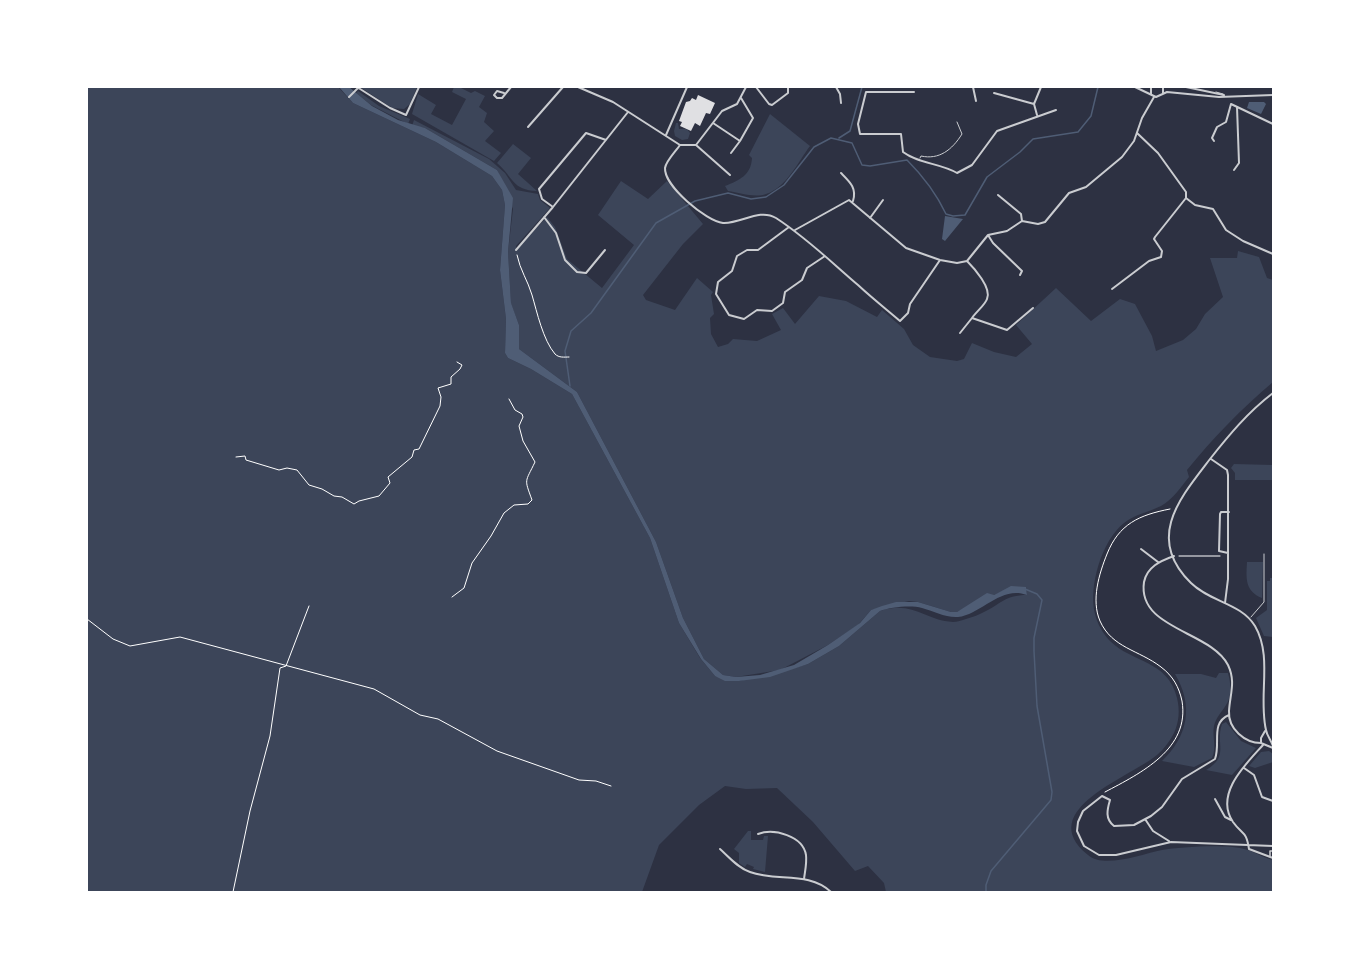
<!DOCTYPE html>
<style>
body{margin:0}
#map{position:relative;width:1360px;height:979px;overflow:hidden;background:#2d3142;font-family:"Titillium Web",sans-serif}
canvas{display:block}
.frame{position:absolute;inset:0;border:88px solid #fff;pointer-events:none}
</style>
<div id="map">
<canvas width="1360" height="979"></canvas>
<div class="frame"></div>
</div>
<script>
const ctx = document.querySelector('canvas').getContext('2d');
ctx.lineJoin = 'round';
function fillPath(path, color) {
  ctx.fillStyle = color;
  ctx.fill(path, 'evenodd');
}
function stroke(path, color, width, dash) {
  ctx.strokeStyle = color;
  ctx.lineWidth = width;
  ctx.lineCap = dash ? 'butt' : 'round';
  ctx.setLineDash(dash || []);
  ctx.stroke(path);
}
const green = new Path2D(`
 M87,87H338L353,103L436,142L492,176L502,190L505,205L500,270L506,319L505,353L508,358L531,369L572,394L650,538L679,623L700,658L715,676L739,681L795,668L808,664L839,646L880,611C912,600 924,620 953,622C957,622 962,620 966,619C972,617 979,615 984,612C1001,604 1005,595 1027,595L1026,587L1007,589L957,612H951L918,602L909,601L871,610L858,625L828,645L780,670L736,677L723,675L704,659L683,618L656,542L577,392L519,349V325L511,304L508,252L513,209L497,170L425,128L412,126L414,120L489,159L505,173L516,190L538,194L540,200L550,208L516,246V249L547,217L555,227L567,259L602,288L634,245L598,215L621,181L648,199L667,181L703,224L683,244L643,295L646,300L675,310L697,278L713,292L711,295L714,314L710,318L711,334L718,347L728,344L733,339L757,341L781,330L772,314L783,308L795,324L819,296L846,301L877,317L882,310L904,329L913,345L930,357L957,361L964,359L972,343L994,352L1016,357L1032,344L1016,325L1056,288L1091,321L1120,299L1135,304L1152,336L1156,351L1183,340L1196,329L1205,314L1223,297L1210,258H1237L1238,251L1259,257L1267,278L1273,280V382C1241,409 1213,438 1187,470L1189,477C1181,487 1173,499 1161,506C1149,512 1135,514 1124,523C1102,540 1088,587 1095,614C1097,623 1103,634 1110,641C1132,663 1168,660 1177,698C1180,710 1179,722 1174,733C1170,741 1164,749 1157,755C1131,777 1033,810 1088,855C1104,869 1142,854 1162,850C1181,847 1225,844 1244,849C1254,851 1263,858 1273,860V892H886L884,883L868,866L855,871L813,822L777,788L746,789L725,786L699,805L659,845L642,892H87Z
 M360,87H417L410,104L404,109L392,108Z
 M454,87H459L471,93L475,91L485,96L479,107L487,113L484,122L494,131L485,141L501,153L494,161L412,114L418,94L436,105L431,114L452,125L466,99L452,92Z
 M358,91L379,106L410,119L408,124L371,105L356,93Z
 M770,114L810,146C798,162 786,188 766,194C755,198 740,193 728,191L725,186C740,180 751,175 752,158L749,155Z
 M676,123H678L679,129C683,129 687,127 690,133L688,139L682,140L675,136L674,131Z
 M513,144L531,158L518,174L537,191C512,190 514,178 497,163Z
 M1234,464L1273,465V480H1235V473L1231,468Z
 M1247,562H1263L1262,598C1245,591 1246,579 1247,562Z
 M1270,578H1273V637L1264,636L1256,618L1267,610V581H1270Z
 M1219,673H1228C1231,683 1232,697 1226,705C1222,712 1216,717 1214,726C1212,737 1217,747 1212,758L1194,767L1162,761C1188,736 1194,706 1175,674H1201L1216,678Z
 M1226,722L1241,741L1256,748L1232,775L1206,770C1230,756 1215,744 1222,724Z
 M1269,751L1273,754V762L1255,768L1249,766L1261,752Z
 M748,831H751V840H763L764,836H768L765,872L753,869L754,867L747,864L745,867L739,863V853L734,849Z`);
const water = new Path2D(`
 M339,87H349L372,106L398,120L425,128L497,170L513,198L508,252L511,303L519,325V349L577,392L656,542L683,618L704,659L723,675L736,677L760,675L794,665L828,645L860,623L871,610L882,606L896,602H918L951,612H957L987,593L994,595L1011,586L1026,587L1027,595C1001,585 982,614 958,617C946,618 933,611 922,608C911,605 891,607 880,611L839,646L808,664L770,677L739,681H725L715,676L701,659L679,623L650,538L572,394L531,369L508,358L505,353L506,319L500,270L505,205L502,190L492,176L436,142L353,103Z
 M1249,102H1264L1266,104L1261,114L1247,108Z
 M945,216L963,219L945,241L942,239Z`);
const stream = new Path2D(`
 M839,138L850,131L862,87
 M570,386L565,351L571,331L591,313L656,223L695,201L728,193L751,199L766,197L784,185L814,147L831,138L852,143L862,165L870,166L907,160C923,176 936,193 946,214L953,216L965,215L987,177L1020,152L1033,139L1078,132L1091,116L1098,87
 M986,892V885L991,871L1051,800L1052,792L1037,706L1034,651V638L1042,600L1037,594L1025,589`);
const building = new Path2D(`
 M698,95L715,103L710,114L706,113L700,126L695,123L691,131L680,126L682,122L679,121L686,102L690,101L692,98L696,100Z`);
const path = new Path2D(`
 M517,255C520,270 528,281 532,295C537,312 543,340 555,354C559,358 564,357 569,357
 M236,457L245,456L246,460L279,470L287,468L297,470L309,485L322,489L334,496L342,497L354,504L359,501L379,496L390,483L388,477L412,457L414,450L419,449L440,406L441,397L438,388L451,384V377L460,369L462,365L457,362
 M1179,556H1220
 M452,597L464,588L472,563L491,536L504,513L514,505L528,504L532,500C524,478 525,483 535,462L523,441L519,426L523,417L522,414L515,410L509,399
 M87,619L113,639L130,646L180,637L374,689L420,715L438,719L497,751L579,780L596,781L611,786
 M1105,792C1141,773 1190,749 1182,701C1179,687 1173,676 1161,667C1139,650 1112,648 1100,621C1091,600 1099,574 1107,554C1119,524 1139,515 1170,509
 M233,892L250,811L270,736L280,668L286,666L309,606`);
const service = new Path2D(`
 M1216,92L1223,94
 M920,158L921,156C939,160 952,150 962,134L957,122
 M1251,617L1264,602V554`);
const pedestrian = new Path2D(`
 M1270,856V851H1273`);
const minor = new Path2D(`
 M357,87L390,108L406,115L419,87
 M578,87L613,102L680,145
 M756,87L769,104L772,105L788,93V87
 M836,87L840,94L841,103
 M973,87L976,101
 M914,92H866L858,124L860,134H901L903,152C919,164 940,163 957,173L972,165L997,131L1056,110
 M504,93L497,91L494,95L497,98H502L511,87
 M994,93L1034,104
 M349,97L358,88
 M1231,104L1273,124
 M1037,115L1034,104L1041,87
 M713,123L740,141L753,118L741,98
 M528,127L563,87
 M666,135L687,87
 M1214,141L1212,138L1217,127L1226,122L1231,104
 M680,145C676,151 666,161 665,168C664,186 706,221 723,223C741,224 759,208 776,218C807,238 831,262 858,285C872,298 886,309 900,321L908,313L910,304L940,260
 M680,145H696L722,111L737,104L746,87
 M696,145L730,175
 M731,153L740,141
 M1234,170L1239,163L1237,107
 M841,173C850,182 857,188 853,201
 M998,195L1021,214L1022,221
 M1186,198L1195,205L1213,209L1226,230L1243,241L1273,254
 M553,207L542,199L539,189L586,133L606,140
 M544,217L556,233L565,260L577,272L586,273L605,250
 M870,218L883,200
 M1022,221L1038,224L1045,222L1069,193L1086,187L1122,157L1134,141L1142,118L1154,97
 M789,227L758,250H747L737,256L732,271L718,282L716,294L729,315L744,319L757,310L772,311L783,303L785,292L802,280L807,268L825,256
 M795,230L849,200L906,248L940,260L957,263L967,261L988,235L1007,231L1022,221
 M988,235L993,243L1022,271L1020,275
 M516,250L553,207L628,112
 M967,261C974,268 992,288 987,299C985,305 976,312 972,318L1007,330L1033,308
 M1112,289L1149,261L1161,257L1162,251L1154,239L1155,237L1186,198V192L1158,153L1137,133
 M960,333L972,318
 M1273,393C1248,412 1229,435 1210,459C1180,498 1145,538 1191,583C1210,602 1241,603 1255,626C1273,657 1258,696 1266,730C1267,736 1271,740 1273,746
 M1211,459L1227,470L1228,475V579L1225,603
 M1141,549L1158,562
 M1228,553L1219,551L1220,514L1221,512H1229
 M1174,556C1160,561 1147,567 1144,582C1137,629 1211,631 1228,665C1236,682 1230,694 1229,711C1228,729 1245,743 1261,743
 M1229,715C1210,723 1221,743 1215,759L1182,779L1162,807L1151,816L1134,825L1114,826C1105,819 1107,810 1110,800L1102,796L1083,811L1078,822L1077,831L1084,846L1099,855H1116L1171,842L1273,846
 M1265,731L1261,738V743L1273,748
 M1263,745C1246,764 1214,794 1233,822C1243,836 1246,830 1249,849L1273,858
 M1244,768L1254,775L1262,797L1273,801
 M1215,799L1225,817L1231,820
 M1145,819L1153,831L1169,841
 M758,834C774,828 803,836 806,855C807,863 805,871 804,879
 M720,849C729,857 738,868 750,872C776,882 809,871 831,892`);
const tertiary = new Path2D(`
 M1135,87L1156,97L1167,92L1219,97L1273,95
 M1151,87V94
 M1163,87V94
 M1186,87L1224,95`);
fillPath(green, '#3c4559');
fillPath(water, '#4f5d75');
stroke(stream, '#4f5d75', 1.5);
fillPath(building, '#e0e0e3');
stroke(path, '#fff', 1);
stroke(service, '#caccd0', 1);
stroke(pedestrian, '#caccd0', 1.5);
stroke(minor, '#caccd0', 2);
stroke(tertiary, '#caccd0', 2);
</script>
